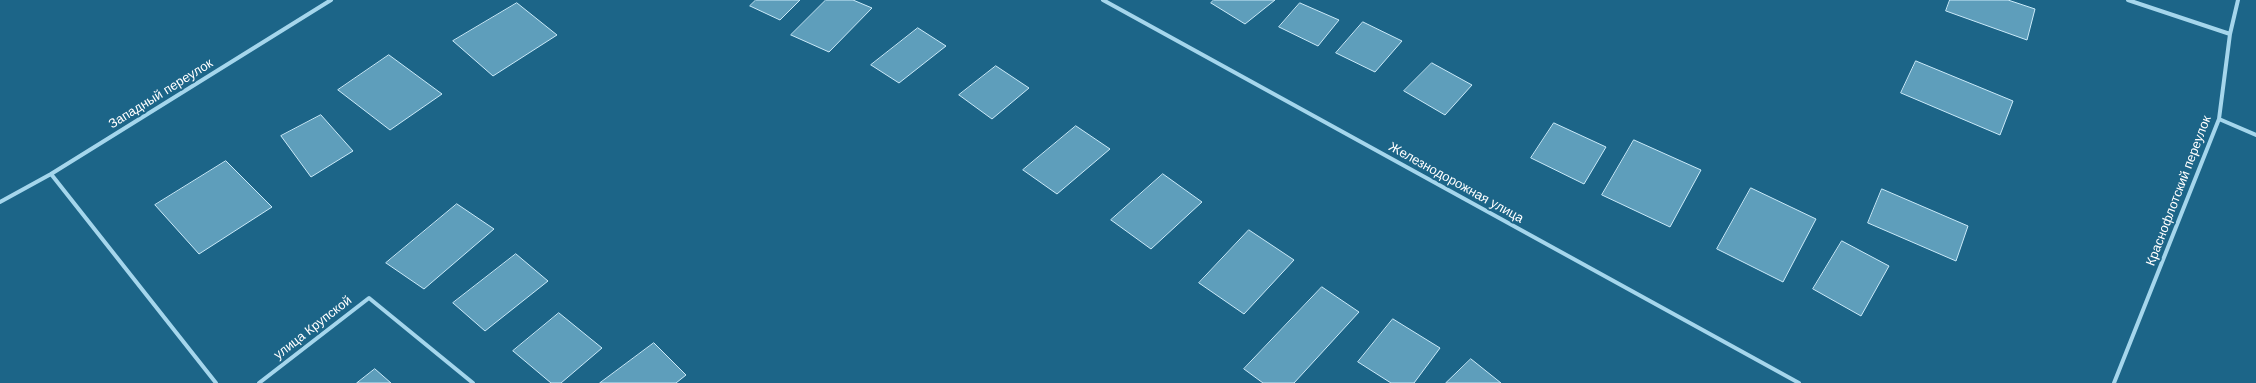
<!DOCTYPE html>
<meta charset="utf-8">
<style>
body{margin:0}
canvas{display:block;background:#1c6588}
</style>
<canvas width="2256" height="383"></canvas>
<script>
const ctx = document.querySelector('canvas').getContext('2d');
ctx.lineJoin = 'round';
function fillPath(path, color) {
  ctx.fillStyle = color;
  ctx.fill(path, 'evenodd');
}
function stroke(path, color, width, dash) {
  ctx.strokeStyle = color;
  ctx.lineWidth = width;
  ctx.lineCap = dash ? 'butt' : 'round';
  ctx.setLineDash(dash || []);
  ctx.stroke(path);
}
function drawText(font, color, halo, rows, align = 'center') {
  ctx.font = font + ' Arial,sans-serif';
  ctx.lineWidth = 4;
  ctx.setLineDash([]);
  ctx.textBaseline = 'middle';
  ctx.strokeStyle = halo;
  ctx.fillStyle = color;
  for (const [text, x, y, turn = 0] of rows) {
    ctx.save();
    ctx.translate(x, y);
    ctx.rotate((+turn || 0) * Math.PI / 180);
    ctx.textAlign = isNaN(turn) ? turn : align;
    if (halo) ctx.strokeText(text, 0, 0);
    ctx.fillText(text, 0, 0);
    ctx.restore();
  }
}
const building = new Path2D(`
 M756,0H800L780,20L750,6Z
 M826,0H853L872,8L829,52L791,35Z
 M1214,0H1275L1245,24L1211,3Z
 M1950,0H2008L2035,9L2027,40L1946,11Z
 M517,3L557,35L493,76L453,41Z
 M1300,3L1339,20L1318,46L1279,27Z
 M1363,22L1402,41L1375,72L1336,53Z
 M918,28L946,46L899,83L871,65Z
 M389,55L442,94L390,130L338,90Z
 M1916,61L2013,101L2000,135L1901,93Z
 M1432,63L1472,85L1445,115L1404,91Z
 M996,66L1029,88L992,119L959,95Z
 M321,115L353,151L311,177L281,136Z
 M1554,123L1606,147L1584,184L1531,158Z
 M1076,126L1110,149L1057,194L1023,170Z
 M1634,140L1701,170L1670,227L1602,195Z
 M226,161L272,207L199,254L155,205Z
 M1163,174L1202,202L1151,249L1111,220Z
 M1751,188L1816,219L1783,282L1717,249Z
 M1882,189L1968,226L1956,261L1868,223Z
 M457,204L494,229L424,289L386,263Z
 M1249,230L1294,260L1244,314L1199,283Z
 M1842,241L1889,266L1861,316L1813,289Z
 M516,254L548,281L485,331L453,303Z
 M1322,287L1359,312L1294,383H1263L1244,369Z
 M559,313L602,348L561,383H551L513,351Z
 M1393,319L1440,348L1414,383H1391L1358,362Z
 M654,343L686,375L676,383H600Z
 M1471,359L1501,383H1446Z
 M375,369L391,383H357Z`);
const street = new Path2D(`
 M1103,0L1799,383
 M2128,0L2230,34
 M2219,119L2256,135
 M51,174L216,383
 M0,202L51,174L331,0
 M259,383L369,298L473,383
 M2114,383L2219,119L2230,34L2238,0`);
const streetNames = [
 ["Западный переулок",161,94,-32],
 ["Железнодорожная улица",1456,183,29],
 ["Краснофлотский переулок",2179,191,-69],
 ["улица Крупской",313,328,-38]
];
fillPath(building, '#5e9ebb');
stroke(building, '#caeaf9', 1);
stroke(street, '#a5d6ec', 4);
drawText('13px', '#fff', '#1c6588', streetNames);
</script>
